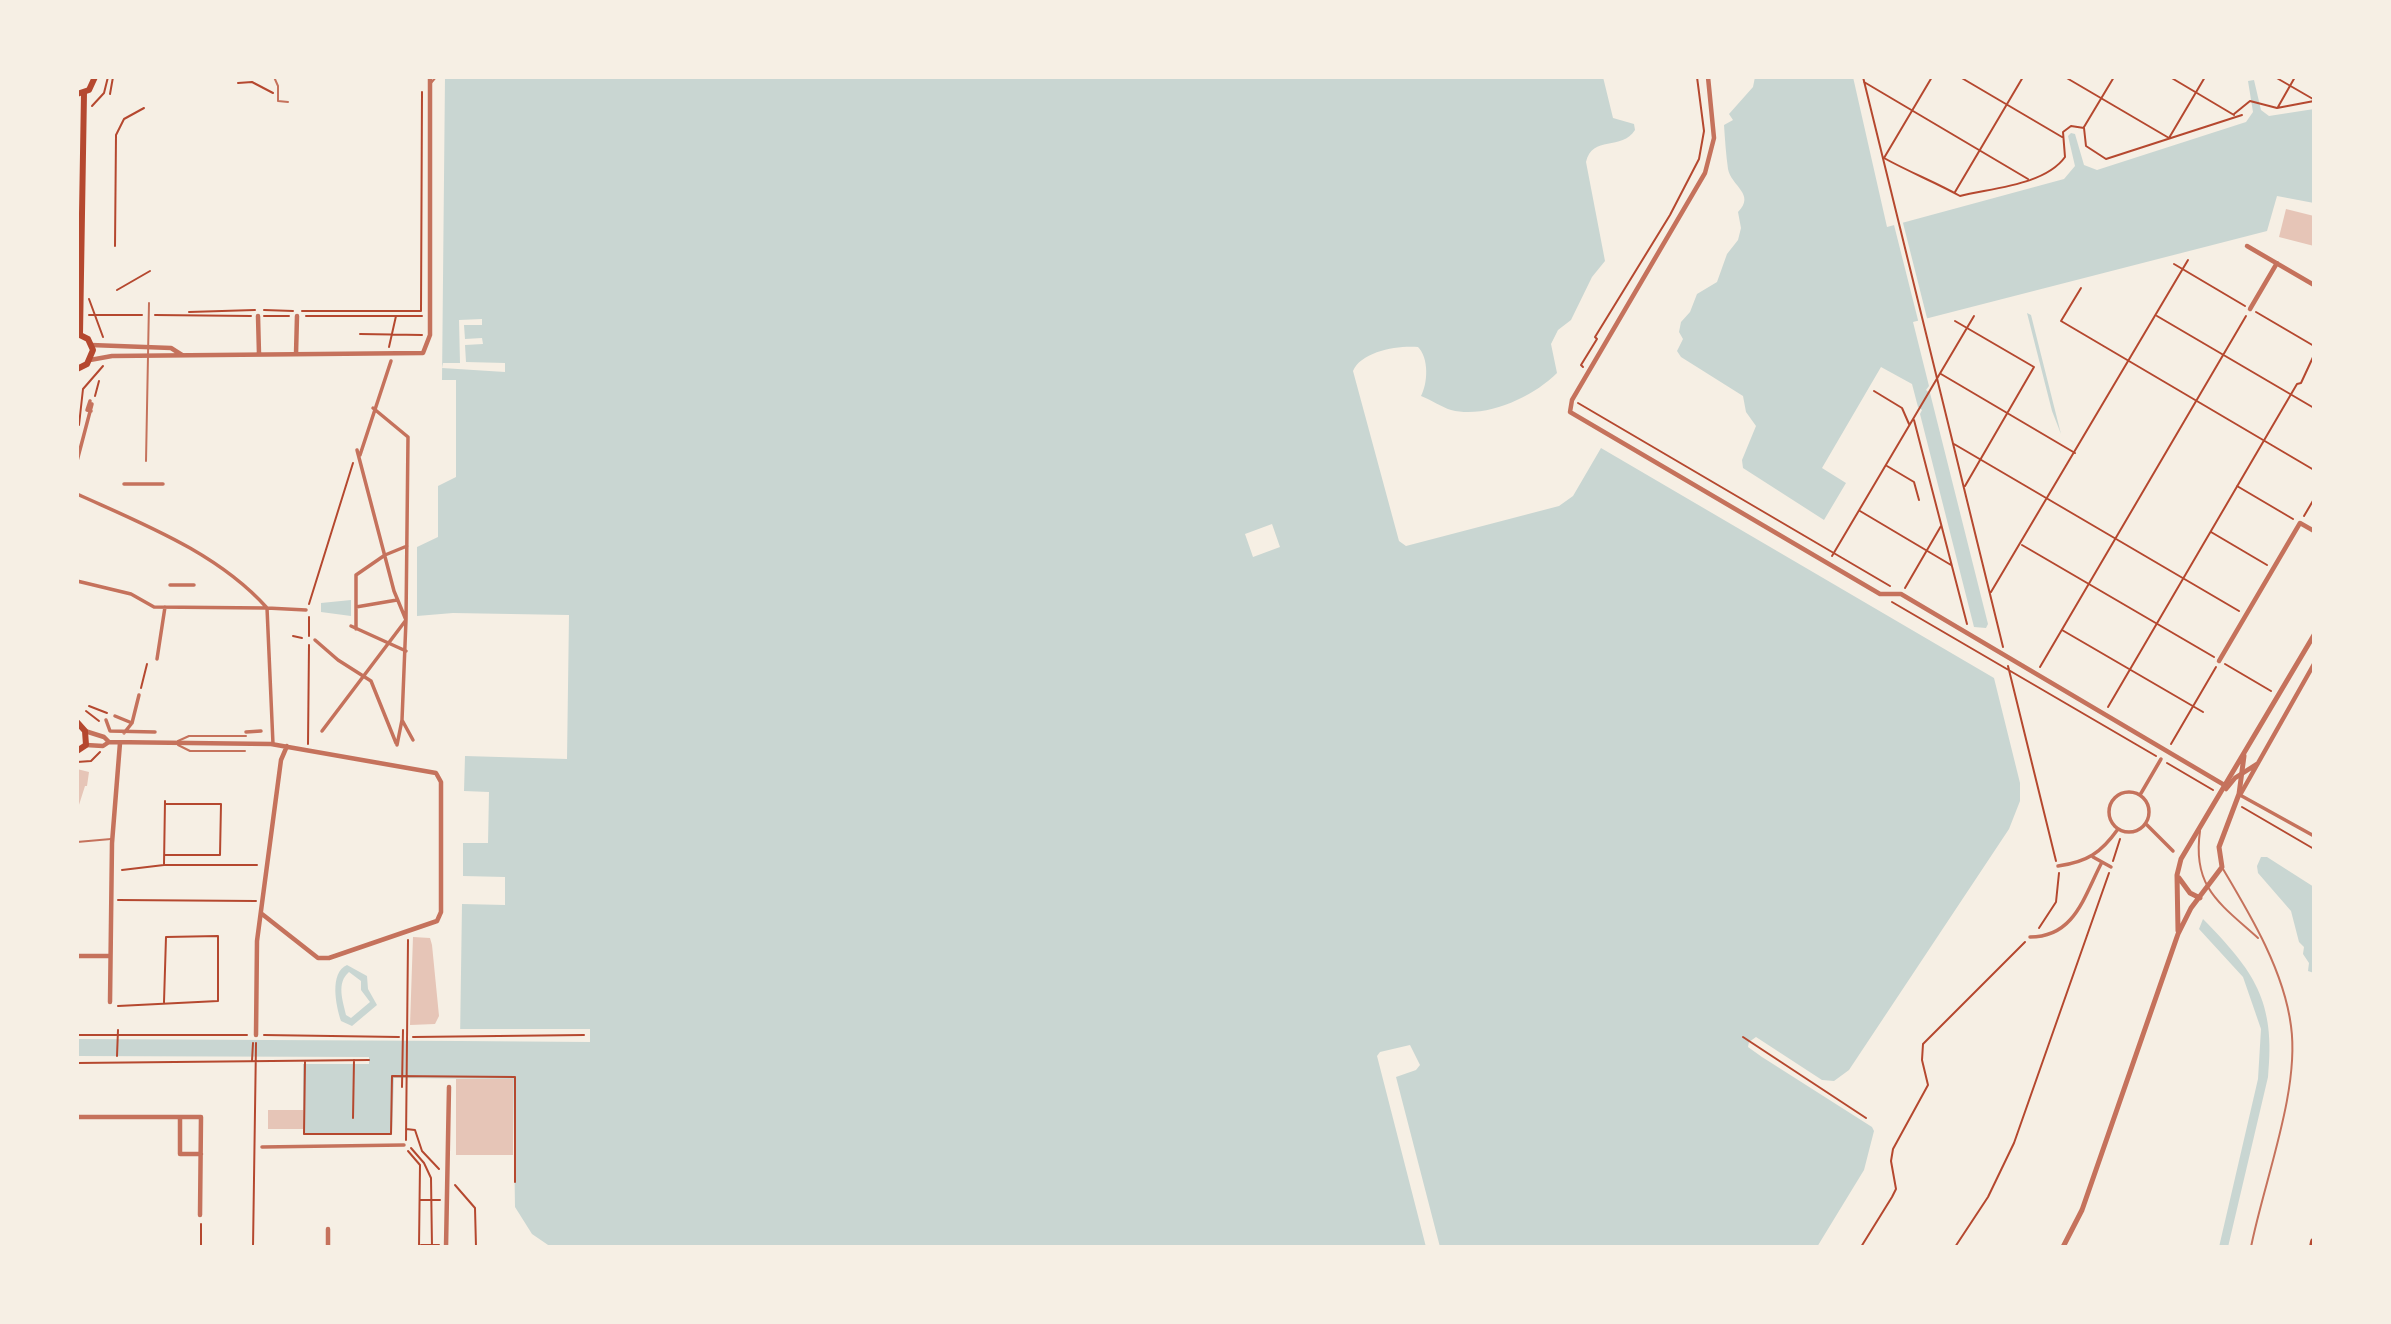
<!DOCTYPE html>
<style>
body{margin:0}
#map{position:relative;width:2391px;height:1324px;overflow:hidden;background:#f6efe4;font-family:Quicksand,sans-serif}
canvas{display:block}
.frame{position:absolute;inset:0;border:79px solid #f6efe4;pointer-events:none}
</style>
<div id="map">
<canvas width="2391" height="1324"></canvas>
<div class="frame"></div>
</div>
<script>
const ctx = document.querySelector('canvas').getContext('2d');
ctx.lineJoin = 'round';
function fillPath(path, color) {
  ctx.fillStyle = color;
  ctx.fill(path, 'evenodd');
}
function stroke(path, color, width, dash) {
  ctx.strokeStyle = color;
  ctx.lineWidth = width;
  ctx.lineCap = dash ? 'butt' : 'round';
  ctx.setLineDash(dash || []);
  ctx.stroke(path);
}
const water = new Path2D(`
 M445,77H1603L1613,118L1634,124L1635,130C1622,151 1592,135 1586,162L1605,261L1592,277L1571,320L1558,330L1551,344L1557,373C1533,397 1486,419 1451,410C1441,407 1432,400 1421,396C1428,383 1429,358 1418,347C1399,345 1361,351 1353,371L1399,541L1406,546L1559,506L1573,496L1601,448L1994,678L2020,783V801L2009,829L1849,1070L1834,1081L1822,1080L1756,1037L1749,1042L1748,1047L1762,1057L1872,1127L1874,1131L1864,1170L1817,1247H1440L1396,1077L1416,1070L1420,1065L1410,1045L1380,1052L1377,1056L1426,1247H551L532,1234L515,1207L513,1079L394,1078L392,1135H303V1064H369V1057L77,1056V1039L460,1041L462,904L505,905V877L463,876V843H488L489,792L464,791L465,756L567,759L569,615L453,613L417,616V547L438,537V486L456,477V380H442ZM1272,524L1280,547L1253,557L1245,534Z
 M1755,77H1853L1887,227L2064,179L2075,166L2068,136L2071,133L2075,134L2084,165L2097,170L2246,122L2253,112L2248,81L2254,80L2261,110L2269,116L2314,109V203L2277,196L2267,231L1913,322L1929,386L1926,390L1930,393L1988,624L1986,628L1974,627L1920,414L1922,410L1918,407L1912,384L1881,367L1822,468L1846,483L1824,520L1743,468L1742,460L1756,426L1746,412L1743,396L1681,357L1677,351L1683,339L1679,332L1681,322L1690,312L1697,294L1717,282L1727,254L1738,240L1741,228L1738,212C1756,194 1731,186 1728,169C1726,155 1725,140 1724,125L1733,120L1729,114L1753,87Z
 M2027,313L2031,315L2061,434L2052,411Z
 M351,600V616L321,612V603Z
 M2261,857H2267L2314,887V973L2308,971L2309,963L2303,954L2304,947L2299,942L2291,911L2258,873L2257,866Z
 M2203,919C2254,971 2276,1001 2268,1077L2228,1247H2219L2258,1079L2261,1029L2243,977L2199,929Z
 M347,965L367,976L368,989L377,1005L352,1026L341,1021C336,1006 329,973 347,965ZM349,972L361,981V990L370,1002L351,1018L346,1015C343,1001 336,983 349,972Z`);
const pier = new Path2D(`
 M1902,219L1928,322L1919,324L1893,221Z
 M482,319V325H464L465,339L482,338L483,344L465,345L466,362L505,363V372L442,368L443,363H460L459,320Z
 M460,1029H590V1042L460,1041Z`);
const building = new Path2D(`
 M2286,209L2314,216V246L2279,237Z
 M77,769L89,772L87,786H85L78,808Z
 M413,937L430,938L432,945L439,1016L435,1024L410,1025Z
 M456,1079H513V1155H456Z
 M268,1110H303V1129H268Z`);
const path = new Path2D(`
 M1863,77L2003,647
 M1960,77L2062,137
 M2065,77L2169,138L2205,77
 M2170,77L2234,115
 M2275,77L2313,99
 M1864,82L2028,179
 M238,83L252,82L273,93
 M110,94L113,77
 M92,106L104,93L108,77
 M2278,107L2295,77
 M2234,114L2250,101L2277,108L2314,101
 M2084,127L2114,77
 M1884,158C1909,172 1935,182 1960,196C1992,188 2045,185 2065,157L2063,132L2071,126L2084,128L2086,146L2106,159L2242,115
 M1884,158L1932,77
 M1955,192L2023,77
 M115,246L116,135L124,119L144,108
 M2174,264L2245,306
 M2081,288L2061,321L2314,470
 M117,290L150,271
 M89,299L103,337
 M264,310L293,311
 M302,311H421L422,92
 M189,312L255,310
 M2256,312L2314,346
 M89,315H142
 M155,315L251,316
 M264,316H289
 M306,316H422
 M2157,316L2314,408
 M1955,321L2034,367L1965,486
 M360,334L422,335
 M389,347L396,316
 M1583,367L1581,365L1597,339L1595,337L1670,215L1699,159L1704,131L1697,77
 M1941,374L2075,453
 M1874,391L1902,408L1909,424
 M95,396L99,381
 M1578,403L1890,586
 M1914,420L1967,624
 M79,425L83,389L103,366
 M1954,444L2239,611
 M1887,466L1914,482L1919,500
 M2237,486L2293,519
 M1860,511L1951,565
 M2304,516L2314,499
 M2211,532L2267,565
 M2022,545L2214,657
 M1832,556L1974,316
 M1905,588L1941,526
 M1991,592L2188,260
 M1892,602L2156,756
 M309,604L353,463
 M309,617V636
 M2062,630L2203,712
 M293,636L302,638
 M2225,664L2271,691
 M2008,666L2056,861
 M2040,667L2246,316
 M141,688L147,664
 M89,706L107,713
 M2108,707L2297,384L2301,383L2314,355
 M86,711L99,721
 M308,744L309,645
 M2171,744L2216,667
 M77,762L91,761L100,752
 M2167,763L2213,790
 M2242,807L2314,849
 M164,855H220L221,804H165
 M2113,861L2120,839
 M164,864L165,801
 M122,870L164,865H257
 M118,900L256,901
 M2039,928L2056,902L2059,873
 M118,1006L218,1001V936L166,937L164,1002
 M77,1035H247
 M264,1035L399,1037
 M413,1037L584,1035
 M1743,1037L1866,1118
 M117,1056L118,1030
 M252,1061L253,1043
 M305,1061L304,1134H391L392,1076L515,1077V1182
 M77,1063L369,1060
 M402,1087L403,1030
 M353,1118L354,1060
 M406,1129L415,1130L422,1151L439,1169
 M406,1140L408,940
 M411,1148L424,1163L431,1178L432,1247
 M408,1151L420,1165L419,1247
 M455,1185L475,1208L476,1247
 M421,1200H440
 M201,1224V1247
 M421,1245H439
 M253,1247L256,1043
 M1861,1247L1892,1197L1896,1189L1891,1161L1893,1149L1928,1085L1922,1060L1923,1044L2025,942
 M1955,1247L1988,1197L2014,1143L2109,873`);
const service = new Path2D(`
 M274,77L278,86V101L288,102
 M431,83L436,77
 M146,461L149,303
 M178,741L189,736H246
 M178,745L190,751H245
 M2200,831C2192,887 2219,903 2258,938
 M77,842L111,839
 M2223,869C2251,916 2284,971 2291,1026C2300,1091 2264,1181 2251,1247`);
const pedestrian = new Path2D(`
 M90,401L87,410L91,411
 M357,450L394,591L406,620L402,720L397,745
 M360,455L391,361
 M77,461L92,404
 M124,484H163
 M77,494C143,524 218,553 267,608
 M77,581L131,594L154,607L266,608
 M170,585H194
 M356,607L397,600
 M351,626L406,651
 M356,629V575L385,555L407,546
 M315,640L338,660L371,681L396,743
 M157,659L165,607
 M115,716L132,723
 M106,720L110,731L155,732
 M402,720L413,740
 M322,731L406,620L408,437L373,408
 M246,732L261,731
 M124,733L132,723L139,695
 M273,744L267,608L306,610
 M2109 812a20 20 0 1 1 40 0a20 20 0 1 1-40 0Z
 M2140,795L2161,759
 M2240,795L2314,836
 M2146,824L2173,851
 M2093,857L2111,867
 M2058,866C2087,862 2101,853 2118,829
 M2030,937C2075,937 2084,896 2102,862
 M262,1147L404,1145`);
const minor = new Path2D(`
 M1708,77L1714,138L1705,173L1572,400L1570,412L1880,594H1901L2226,786
 M2247,246L2314,285
 M2250,309L2277,263
 M258,316L259,354
 M91,345L171,348L182,355
 M296,354L297,316
 M90,360L112,356L423,353L430,335V77
 M2219,661L2300,523L2314,531
 M85,731L104,737L109,742
 M86,745L103,746L109,742L271,744L436,773L441,782V912L437,921L329,958H318L262,914
 M2226,789L2235,778L2257,764
 M2240,795L2314,664
 M77,956H110
 M110,1002L112,843L120,743
 M256,1035L257,941L281,760L287,746
 M77,1117H201L200,1215
 M180,1117V1154H201
 M328,1247V1229
 M446,1247L449,1087`);
const tertiary = new Path2D(`
 M2179,878L2190,893L2200,898
 M2178,931L2177,875L2181,859L2314,635
 M2063,1247L2082,1210L2178,934L2191,908L2222,867L2219,847L2239,794L2244,756`);
const secondary = new Path2D(`
 M77,94L89,90L95,77
 M80,334L84,93
 M77,369L87,364L93,350L88,339L78,334
 M77,722L85,731L86,745L77,751`);
const motorway = new Path2D(`
 M2313,1247L2314,1242`);
fillPath(water, '#c9d6d2');
fillPath(pier, '#f6efe4');
fillPath(building, '#e6c5b7');
stroke(path, '#b5482f', 2);
stroke(service, '#c5725c', 2);
stroke(pedestrian, '#c5725c', 3.5);
stroke(minor, '#c5725c', 4.5);
stroke(tertiary, '#c5725c', 5);
stroke(secondary, '#b5482f', 6);
stroke(motorway, '#b5482f', 8);
</script>
